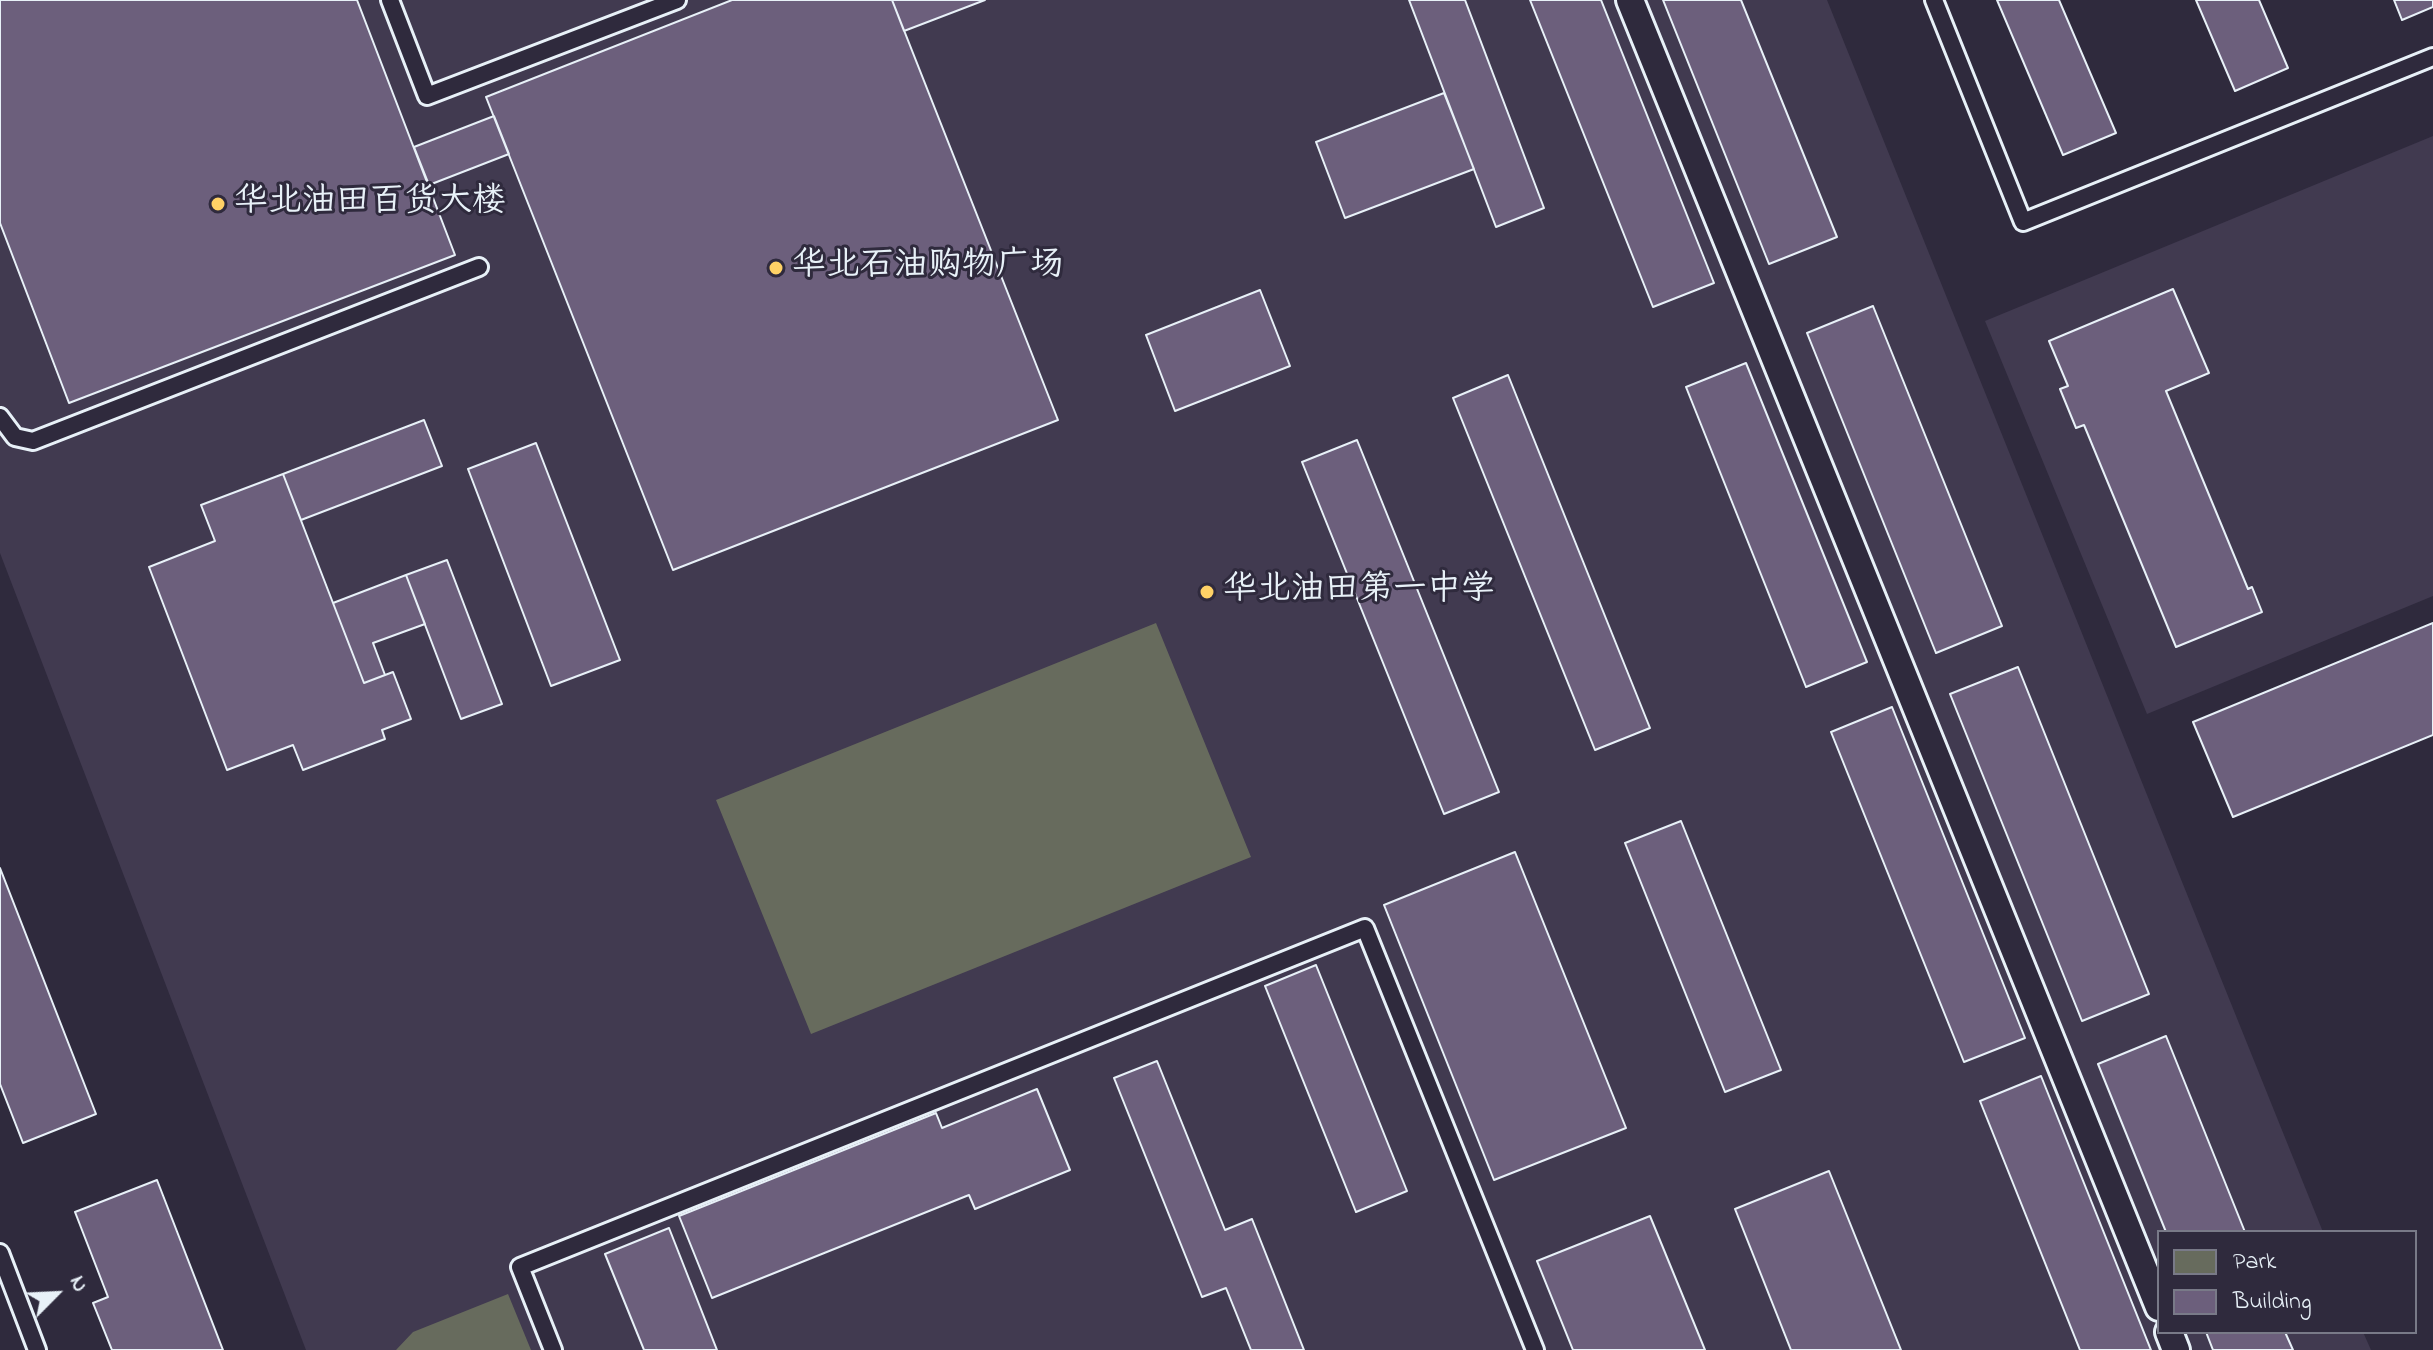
<!DOCTYPE html>
<meta charset="utf-8">
<style>
body{margin:0}
#map{position:relative;width:2433px;height:1350px;overflow:hidden;background:#2f2a3d;font-family:"Indie Flower",sans-serif}
canvas{display:block}
.legend{position:absolute;left:2157px;top:1230px;width:260px;height:104px;box-sizing:border-box;background:#2f2a3d;border:2px solid #797a88;margin:0;padding:10px 14px;list-style:none;font-size:24px;color:#e8f1f8}
.legend li{display:flex;align-items:center;gap:16px;height:40px}
.legend b{width:40px;border:2px solid #797a88}
.north{position:absolute;left:16px;top:1254px;width:80px;height:80px;-webkit-text-stroke:6px #2f2a3d;paint-order:stroke;rotate:66deg;font-size:22px;font-weight:700;line-height:32px;text-align:center;color:#e8f1f8}
.north::after{content:'';display:block;margin:auto;width:28px;height:36px;background:#e8f1f8;clip-path:polygon(50% 0,100% 100%,50% 72%,0 100%)}
</style>
<div id="map">
<canvas width="2433" height="1350"></canvas>
<ul class="legend">
<li><b style="height:22px;background:#676b5d"></b>Park</li>
<li><b style="height:22px;background:#6c5f7c"></b>Building</li>
</ul>
<div class="north">N</div>
</div>
<script>
const ctx = document.querySelector('canvas').getContext('2d');
ctx.lineJoin = 'round';
function fillPath(path, color) {
  ctx.fillStyle = color;
  ctx.fill(path, 'evenodd');
}
function stroke(path, color, width, dash) {
  ctx.strokeStyle = color;
  ctx.lineWidth = width;
  ctx.lineCap = dash ? 'butt' : 'round';
  ctx.setLineDash(dash || []);
  ctx.stroke(path);
}
function drawText(font, color, halo, rows, align = 'center') {
  ctx.font = font + ' "Indie Flower","LXGW WenKai TC",sans-serif';
  ctx.lineWidth = 6;
  ctx.setLineDash([]);
  ctx.textBaseline = 'middle';
  ctx.strokeStyle = halo;
  ctx.fillStyle = color;
  for (const [text, x, y, turn = 0] of rows) {
    ctx.save();
    ctx.translate(x, y);
    ctx.rotate((+turn || 0) * Math.PI / 180);
    ctx.textAlign = isNaN(turn) ? turn : align;
    if (halo) ctx.strokeText(text, 0, 0);
    ctx.fillText(text, 0, 0);
    ctx.restore();
  }
}
const built = new Path2D(`
 M0,0H1827L2323,1232H2159V1332H2363L2371,1350H306L0,553Z
 M2433,136V596L2147,714L1985,321Z`);
const green = new Path2D(`
 M1156,623L1251,857L811,1034L716,800Z
 M508,1294L531,1350H396L413,1332Z`);
const building = new Path2D(`
 M0,0H357L455,255L69,403L0,223Z
 M732,0H892L1058,420L673,570L486,97Z
 M892,0H985L904,31Z
 M1409,0H1465L1544,208L1496,227Z
 M1530,0H1601L1714,283L1653,307Z
 M1663,0H1741L1837,237L1769,264Z
 M1997,0H2059L2116,133L2063,155Z
 M2196,0H2259L2288,68L2235,91Z
 M2394,0H2433V7L2402,20Z
 M1444,93L1474,169L1345,218L1316,142Z
 M494,116L509,154L429,185L414,147Z
 M2173,289L2209,373L2166,391L2248,589L2252,587L2262,612L2176,647L2084,425L2076,428L2060,389L2068,386L2049,341Z
 M1260,290L1290,366L1175,411L1146,335Z
 M1873,306L2002,626L1936,653L1807,333Z
 M1746,363L1867,662L1806,687L1686,387Z
 M1508,375L1650,728L1595,750L1453,398Z
 M424,420L442,466L301,520L283,474Z
 M1357,440L1499,792L1444,814L1302,462Z
 M536,443L620,660L551,686L468,469Z
 M283,474L364,683L393,672L411,719L382,730L385,739L303,770L293,745L227,770L149,567L215,541L201,505Z
 M447,560L502,704L461,719L406,575Z
 M406,575L425,624L373,643L385,675L364,683L333,603Z
 M2433,623V735L2233,817L2193,722Z
 M2018,667L2149,994L2082,1021L1950,694Z
 M1892,707L2025,1038L1964,1062L1831,732Z
 M1681,821L1781,1070L1725,1092L1625,843Z
 M1515,852L1626,1128L1494,1180L1384,905Z
 M0,868L96,1114L23,1143L0,1084Z
 M1316,965L1407,1191L1356,1212L1265,986Z
 M2166,1036L2245,1232H2166L2098,1064Z
 M1157,1061L1225,1230L1252,1219L1304,1350H1251L1226,1288L1202,1297L1114,1078Z
 M2041,1076L2151,1350H2080L1980,1101Z
 M1037,1089L1070,1170L975,1209L969,1195L712,1298L679,1216L936,1113L942,1128Z
 M1829,1171L1901,1350H1791L1735,1209Z
 M157,1180L223,1350H112L93,1303L108,1297L75,1212Z
 M1650,1216L1705,1350H1573L1537,1261Z
 M669,1228L717,1350H644L605,1254Z
 M2206,1332H2285L2293,1350H2213Z`);
const service = new Path2D(`
 M390,0L427,96L677,0
 M1934,0L2023,222L2433,57
 M0,417L15,437L33,441L479,267
 M0,1253L37,1350
 M553,1350L520,1267L1365,928L1535,1350`);
const pedestrian = new Path2D(`
 M1630,0L2159,1307
 M2169,1332L2176,1350`);
const markers = [
 [218,204,8,"#ffd166"],
 [776,268,8,"#ffd166"],
 [1207,592,8,"#ffd166"]
];
const poiNames = [
 ["华北油田百货大楼",234,204],
 ["华北石油购物广场",792,268],
 ["华北油田第一中学",1223,592]
];
fillPath(built, '#413a50');
fillPath(green, '#676b5d');
fillPath(building, '#6c5f7c');
stroke(building, '#e8f1f8', 2);
stroke(service, '#e8f1f8', 22);
stroke(pedestrian, '#e8f1f8', 32);
stroke(service, '#2f2a3d', 16);
stroke(pedestrian, '#2f2a3d', 26);
for (const [x, y, r, color] of markers) {
  const dot = new Path2D();
  dot.arc(x, y, r, 0, 2 * Math.PI);
  ctx.fillStyle = color;
  ctx.fill(dot);
  stroke(dot, '#2f2a3d', 3);
}
drawText('34px', '#e8f1f8', '#2f2a3d', poiNames, 'left');
</script>
